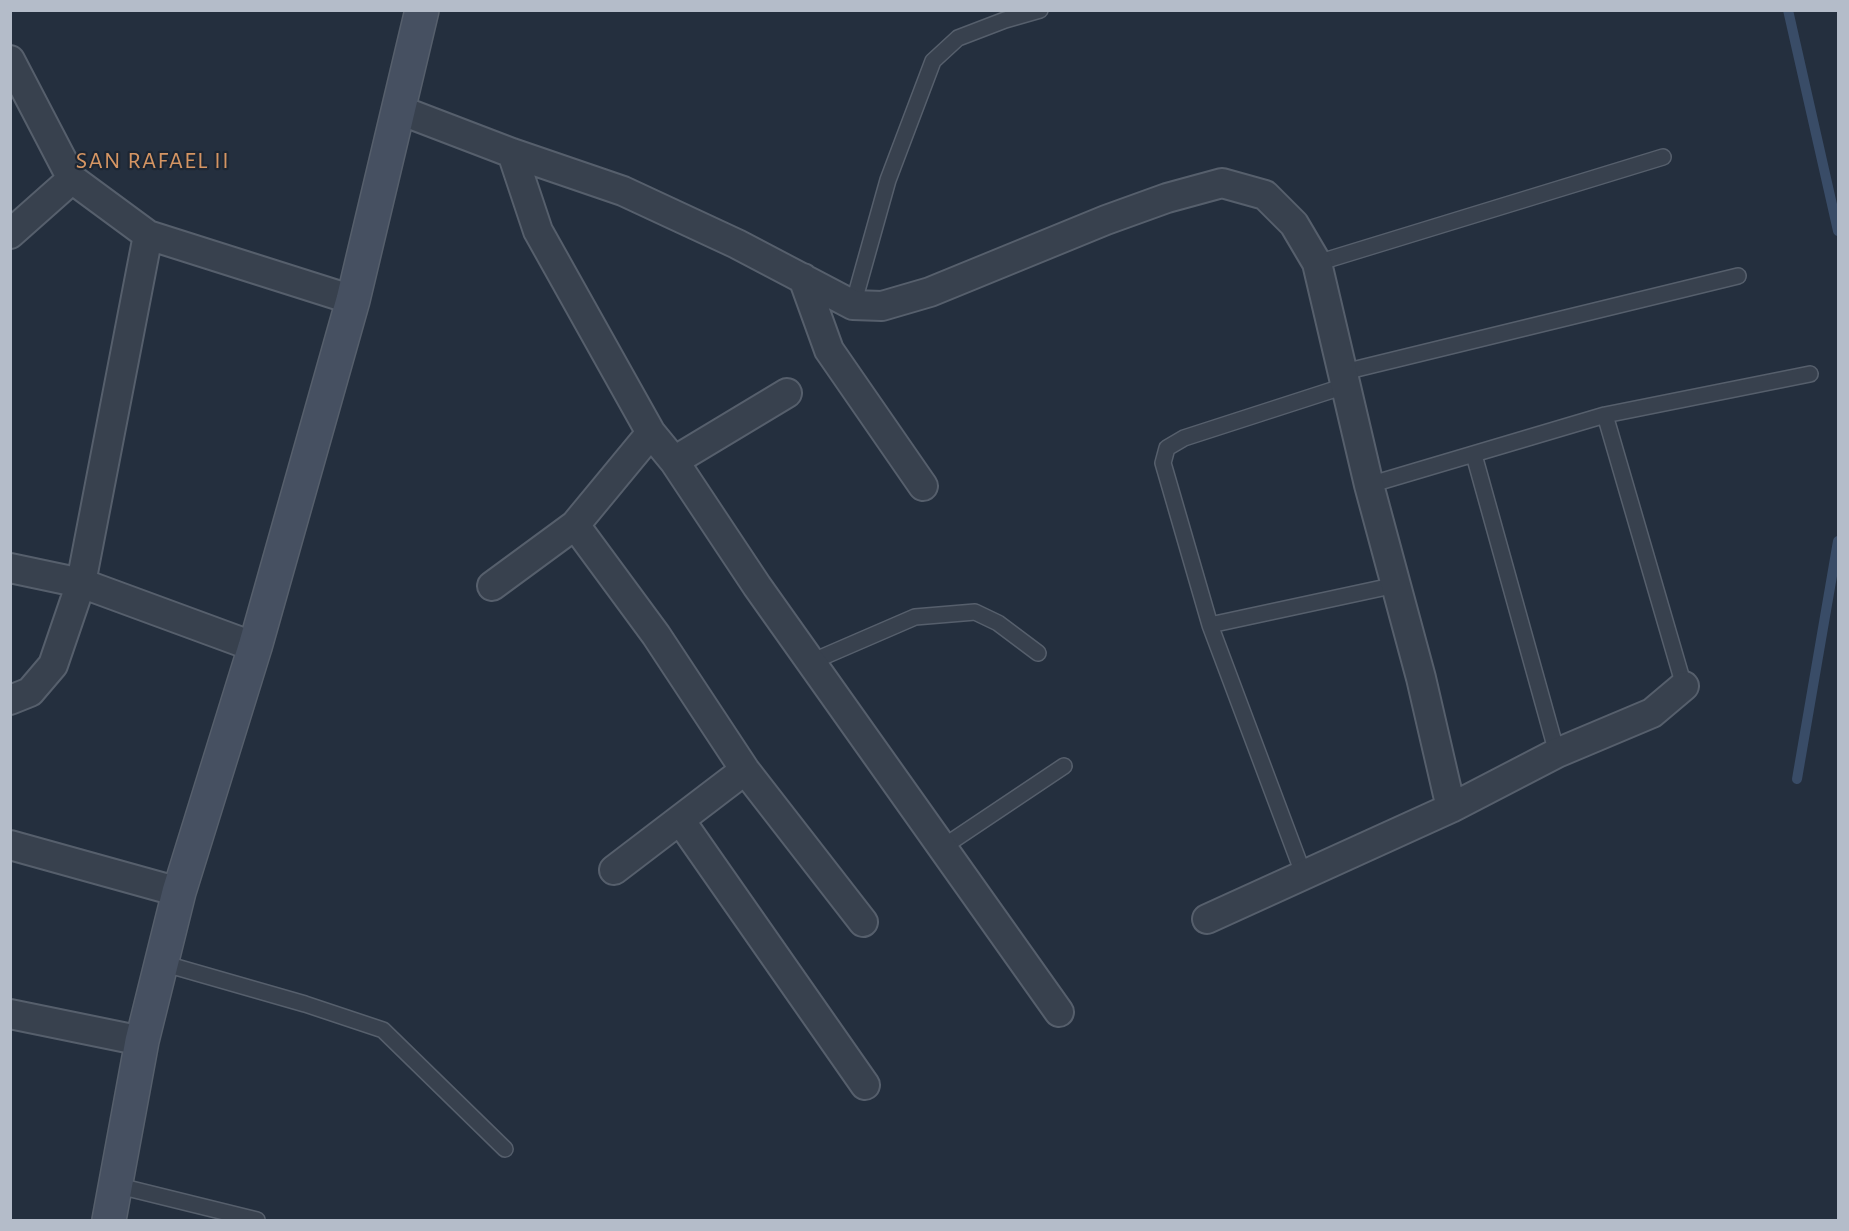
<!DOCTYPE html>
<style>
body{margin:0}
#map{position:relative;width:1849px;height:1231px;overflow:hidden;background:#242f3e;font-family:"Alegreya Sans",sans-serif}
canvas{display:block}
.frame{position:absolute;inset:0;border:12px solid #b4bcc9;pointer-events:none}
</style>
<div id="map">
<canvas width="1849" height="1231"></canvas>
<div class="frame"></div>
</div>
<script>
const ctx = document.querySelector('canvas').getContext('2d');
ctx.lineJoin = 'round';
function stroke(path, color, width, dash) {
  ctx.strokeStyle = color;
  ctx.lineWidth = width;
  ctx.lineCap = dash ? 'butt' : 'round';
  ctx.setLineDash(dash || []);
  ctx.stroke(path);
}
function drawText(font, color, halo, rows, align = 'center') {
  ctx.font = font + ' "Alegreya Sans",sans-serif';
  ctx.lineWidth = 4.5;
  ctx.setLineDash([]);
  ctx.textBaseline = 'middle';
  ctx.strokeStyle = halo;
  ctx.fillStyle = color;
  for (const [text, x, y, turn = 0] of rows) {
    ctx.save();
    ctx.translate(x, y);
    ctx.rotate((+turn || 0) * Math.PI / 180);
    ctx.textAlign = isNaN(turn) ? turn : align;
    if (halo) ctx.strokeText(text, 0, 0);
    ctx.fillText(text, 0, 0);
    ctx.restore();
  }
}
const stream = new Path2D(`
 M1788,10L1838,231
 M1797,779L1838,541`);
const lane = new Path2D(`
 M1317,263L1663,157
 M853,305L888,180L933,61L958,38L1005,20L1040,10
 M1344,372L1738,276
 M1605,415L1684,686
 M1474,455L1557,753
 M1369,485L1605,415L1810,374
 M1210,625L1396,585
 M811,662L915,617L975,612L998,623L1038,653
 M943,847L1064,766
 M1303,873L1210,625L1163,463L1167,448L1184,438L1348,385
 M162,963L305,1004L383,1030L505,1149
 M115,1185L257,1220`);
const street = new Path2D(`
 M10,60L72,179L148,235L353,300
 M397,109L512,153L623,191L737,244L853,305L882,306L930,292L1106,220L1167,198L1222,183L1265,195L1294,224L1317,263L1369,485L1421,678L1451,808
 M512,153L538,231L651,433L674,461L757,586L1059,1012
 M10,234L72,179
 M803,278L829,350L923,486
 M674,461L787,393
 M575,525L656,635L745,770L863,922
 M10,568L81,583L255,647
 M492,586L575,525L651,433
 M10,700L30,692L53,665L81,583L148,235
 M680,820L865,1085
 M10,845L179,892
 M614,870L745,770
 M1207,919L1451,808L1557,753L1652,713L1684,686
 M10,1014L142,1041`);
const secondary = new Path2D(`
 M109,1220L142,1041L179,892L255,647L353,300L422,10`);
const quarterNames = [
 ["SAN RAFAEL II",153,161]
];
stroke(stream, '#394c67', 10);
stroke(lane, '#565f6c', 18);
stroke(street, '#565f6c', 32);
stroke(secondary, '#565f6c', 36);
stroke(lane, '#38414e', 15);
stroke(street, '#38414e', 28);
stroke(secondary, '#465061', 33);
ctx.letterSpacing = '1.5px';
drawText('24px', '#d59563', '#1d2633', quarterNames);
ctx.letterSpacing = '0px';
</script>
